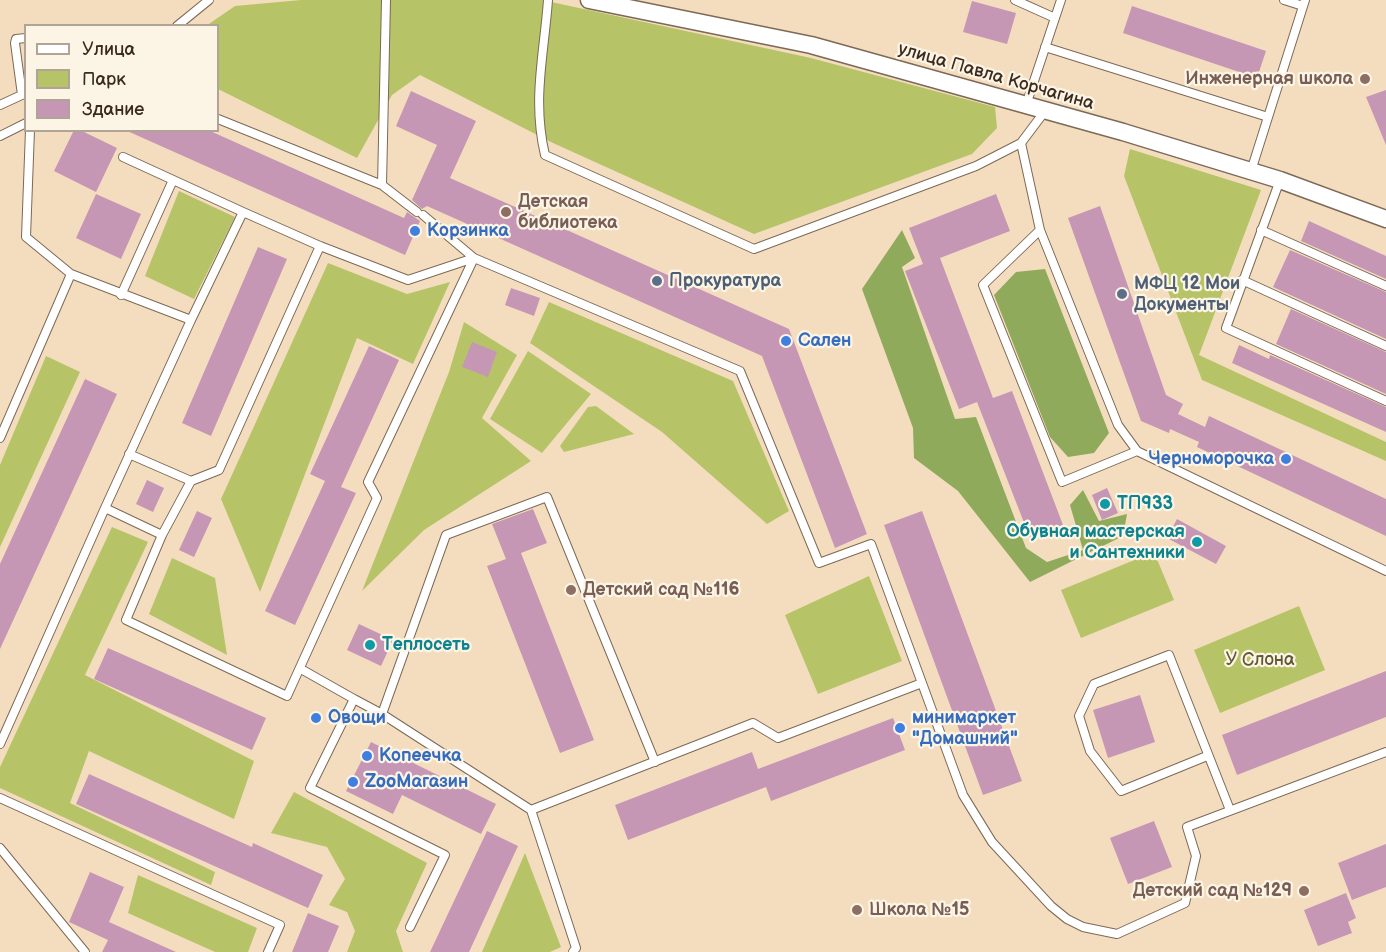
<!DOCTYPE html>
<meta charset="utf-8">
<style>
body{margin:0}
#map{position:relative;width:1386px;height:952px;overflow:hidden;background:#f4ddbf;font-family:"Balsamiq Sans",sans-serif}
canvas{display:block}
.legend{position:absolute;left:24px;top:24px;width:195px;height:108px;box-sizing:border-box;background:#fcf5e5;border:2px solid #afa495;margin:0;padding:8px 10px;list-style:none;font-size:18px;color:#3b2a1e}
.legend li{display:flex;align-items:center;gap:12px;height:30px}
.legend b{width:30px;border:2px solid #afa495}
</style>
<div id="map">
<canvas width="1386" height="952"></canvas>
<ul class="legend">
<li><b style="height:8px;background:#fff"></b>Улица</li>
<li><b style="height:16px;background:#b6c467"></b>Парк</li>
<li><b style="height:16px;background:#c697b5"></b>Здание</li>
</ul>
</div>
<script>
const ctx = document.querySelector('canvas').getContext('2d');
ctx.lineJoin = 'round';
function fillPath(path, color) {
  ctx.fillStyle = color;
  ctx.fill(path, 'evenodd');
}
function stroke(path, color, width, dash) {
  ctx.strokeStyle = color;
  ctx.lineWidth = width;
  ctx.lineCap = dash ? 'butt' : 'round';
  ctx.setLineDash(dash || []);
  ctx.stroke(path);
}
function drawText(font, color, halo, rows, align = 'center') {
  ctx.font = font + ' "Balsamiq Sans",sans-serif';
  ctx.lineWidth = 4.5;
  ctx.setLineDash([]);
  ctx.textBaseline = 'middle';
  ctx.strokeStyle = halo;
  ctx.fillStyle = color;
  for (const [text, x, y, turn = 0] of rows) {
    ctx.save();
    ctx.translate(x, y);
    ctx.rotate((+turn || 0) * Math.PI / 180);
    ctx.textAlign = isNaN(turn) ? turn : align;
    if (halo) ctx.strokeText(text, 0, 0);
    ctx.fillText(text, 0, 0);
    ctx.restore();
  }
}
const green = new Path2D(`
 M301,0H542L811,58L995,107L997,128L972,154L754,234L553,143L420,75L392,95L357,158L218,89V26H206L235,6Z
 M1130,149L1261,190L1199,355L1386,442V461L1202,380L1124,176Z
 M179,191L235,217L194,299L145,276Z
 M328,263L407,294L450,282L413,364L357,338L260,592L221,499Z
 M549,302L733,381L789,511L767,524L662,432L530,343Z
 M464,322L517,355L482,418L531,461L424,530L362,591L449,372Z
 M528,351L591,394L542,453L490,419Z
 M46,356L80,372L0,547V465Z
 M596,406L634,434L564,452L560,446L588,407Z
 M112,527L148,542L85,675L254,761L234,819L89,751L70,803L215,872L211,885L0,788V767Z
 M1154,552L1174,600L1081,638L1061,590Z
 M172,558L215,578L227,655L149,614Z
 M869,576L902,661L818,694L785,615Z
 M1299,606L1325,670L1220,713L1194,650Z
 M294,792L427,863L396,931L403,952H347L355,931L347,912L329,905L345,879L327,847L271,833Z
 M525,853L561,947L550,952H482Z
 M138,875L257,928L248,952H215L128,913Z`);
const forest = new Path2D(`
 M902,230L915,258L902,267L955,419L976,417L1026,548L1047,562L1083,550L1070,505L1083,490L1099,521L1127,514L1123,536L1030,582L958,491L914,458L913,428L862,289Z
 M1045,269L1109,433L1094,453L1068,457L1050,437L994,295L1016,272Z`);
const building = new Path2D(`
 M972,1L1016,13L1007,44L963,32Z
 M1132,6L1266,51L1257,78L1123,33Z
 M1386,90V145L1366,97Z
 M411,91L476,121L450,178L789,329L867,534L835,548L762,356L427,206L422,209L412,200L437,145L396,126Z
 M74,130H80L117,148L96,192L54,171Z
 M125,130H208L404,218L407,212L420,221L405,255Z
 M96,194L141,214L121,259L76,238Z
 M996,194L1010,231L940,258L993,398L1012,391L1063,525L1030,538L977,402L959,409L905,271L923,264L909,228Z
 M1100,206L1166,395L1183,404L1178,414L1205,427L1209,416L1386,499V536L1197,447L1199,442L1170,429L1169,433L1141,421L1068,218Z
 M1309,221L1386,256V279L1301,241Z
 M258,247L287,259L211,436L182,423Z
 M1290,250L1386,292V339L1273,287Z
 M511,288L540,298L534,316L505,305Z
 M1291,309L1386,352V394L1276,344Z
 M472,342L497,352L488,377L462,367Z
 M1239,345L1269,359L1270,355L1386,407V432L1232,363Z
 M369,346L399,360L341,487L356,493L295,625L265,611L325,481L310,474Z
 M85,379L117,394L0,649V564Z
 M147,480L164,488L153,512L136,504Z
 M1107,488L1118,513L1102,520L1092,495Z
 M533,509L547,543L521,553L594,740L560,753L487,566L506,559L492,524Z
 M197,511L212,518L194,557L179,550Z
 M922,511L1022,781L983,795L884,525Z
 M1177,519L1226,546L1216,564L1167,538Z
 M359,624L393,640L381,666L347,650Z
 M108,648L266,718L252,750L94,679Z
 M1386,671V717L1237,775L1222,735Z
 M1140,695L1155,742L1108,758L1093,710Z
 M893,718L905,750L771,801L766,787L628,840L615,805L752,752L758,769Z
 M371,742L496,804L481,834L402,795L393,814L346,791Z
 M89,774L252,847L253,843L323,875L308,908L76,804Z
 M1154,821L1172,867L1128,884L1110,838Z
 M487,831L518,846L469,952H430Z
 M1386,844V887L1352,900L1338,863Z
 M90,872L124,887L109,922L176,952H102L108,940L69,922Z
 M1346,893L1356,918L1348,922L1352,933L1318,946L1304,910Z
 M308,913L339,926L328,952H292Z`);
const lane = new Path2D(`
 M548,0C544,55 532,100 545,155L754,249L976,166L1021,143L1045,111
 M1015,0L1055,18
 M1284,0L1303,6
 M177,26L209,0
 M1045,47L1268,117
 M22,95L15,43L16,39L26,38
 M0,105L26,93
 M1026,105L1061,0
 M218,119L382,185L417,212
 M30,130L26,237L71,274
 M0,136L26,123
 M1021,143L1040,230L1118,425L1137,451L1386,571
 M123,157L243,212
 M1251,171L1305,0
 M1280,180L1226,328L1386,401
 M382,185L386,0
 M1040,230L983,285L1062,482L1137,451
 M1261,230L1386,286
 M1242,280L1386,346
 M121,295L173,180
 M0,438L71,274L191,320L243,212L320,246L408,280L474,258L740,371L819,563L871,544L963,795L992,842L1051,906L1067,919L1083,927L1117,934L1185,903L1196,856L1187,827L1386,752
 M129,454L191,481L162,535
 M191,481L219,470L320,246
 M105,508L191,320
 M301,669L354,699
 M382,714L446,535L547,497L655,762
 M0,744L105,508L162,535L126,620L287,696L377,498L368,482L474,258L423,215
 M1207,756L1121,791L1090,751L1079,716L1094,684L1169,655L1230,810
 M0,798L280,925L268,952
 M531,810L753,723L778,738L922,683
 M0,848L85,952
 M410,927L445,855L310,788L354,699L382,714L531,810L576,948L573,952`);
const street = new Path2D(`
 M589,0L811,45L1123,132L1280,180L1386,219`);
const markers = [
 [1365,79,6,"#8d6e63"],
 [506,212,6,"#8d6e63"],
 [415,231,6,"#3f7fe0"],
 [657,281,6,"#5c6f8a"],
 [1122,294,6,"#5c6f8a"],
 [786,341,6,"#3f7fe0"],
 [1286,459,6,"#3f7fe0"],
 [1105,504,6,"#0f9aa8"],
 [1197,542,6,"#0f9aa8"],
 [571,590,6,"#8d6e63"],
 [370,645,6,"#0f9aa8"],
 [316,718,6,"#3f7fe0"],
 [900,728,6,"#3f7fe0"],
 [367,756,6,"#3f7fe0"],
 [353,782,6,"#3f7fe0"],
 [1304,891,6,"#8d6e63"],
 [857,910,6,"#8d6e63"]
];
const streetNames = [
 ["улица Павла Корчагина",996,77,16]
];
const educationNames = [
 ["Инженерная школа",1353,79,"right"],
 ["Детская",518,202],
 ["библиотека",518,223],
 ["Детский сад №116",583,590],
 ["Детский сад №129",1292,891,"right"],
 ["Школа №15",869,910]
];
const shopNames = [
 ["Корзинка",427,231],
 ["Сален",798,341],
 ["Черноморочка",1274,459,"right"],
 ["Овощи",328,718],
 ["минимаркет",912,718],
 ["\"Домашний\"",912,739],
 ["Копеечка",379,756],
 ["ZooМагазин",365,782]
];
const serviceNames = [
 ["Прокуратура",669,281],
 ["МФЦ 12 Мои",1134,284],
 ["Документы",1134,305]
];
const cultureNames = [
 ["ТП933",1117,504],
 ["Обувная мастерская",1185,532,"right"],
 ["и Сантехники",1185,553,"right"],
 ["Теплосеть",382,645]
];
const parkNames = [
 ["У Слона",1260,660]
];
fillPath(green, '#b6c467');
fillPath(forest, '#90aa5c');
fillPath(building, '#c697b5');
stroke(lane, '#7c6956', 10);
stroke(street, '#7c6956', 19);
stroke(lane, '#fff', 8);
stroke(street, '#fff', 16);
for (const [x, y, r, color] of markers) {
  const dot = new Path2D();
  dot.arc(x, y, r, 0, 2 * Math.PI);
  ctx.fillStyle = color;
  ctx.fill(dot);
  stroke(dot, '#fcf5e5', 2);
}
drawText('18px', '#3b2a1e', '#fcf5e5', streetNames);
drawText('bold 18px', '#785e54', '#fcf5e5', educationNames, 'left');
drawText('bold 18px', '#366cbe', '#fcf5e5', shopNames, 'left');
drawText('bold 18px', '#4e5e75', '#fcf5e5', serviceNames, 'left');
drawText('bold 18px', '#0d838f', '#fcf5e5', cultureNames, 'left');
drawText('18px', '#605834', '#fcf5e5', parkNames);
</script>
